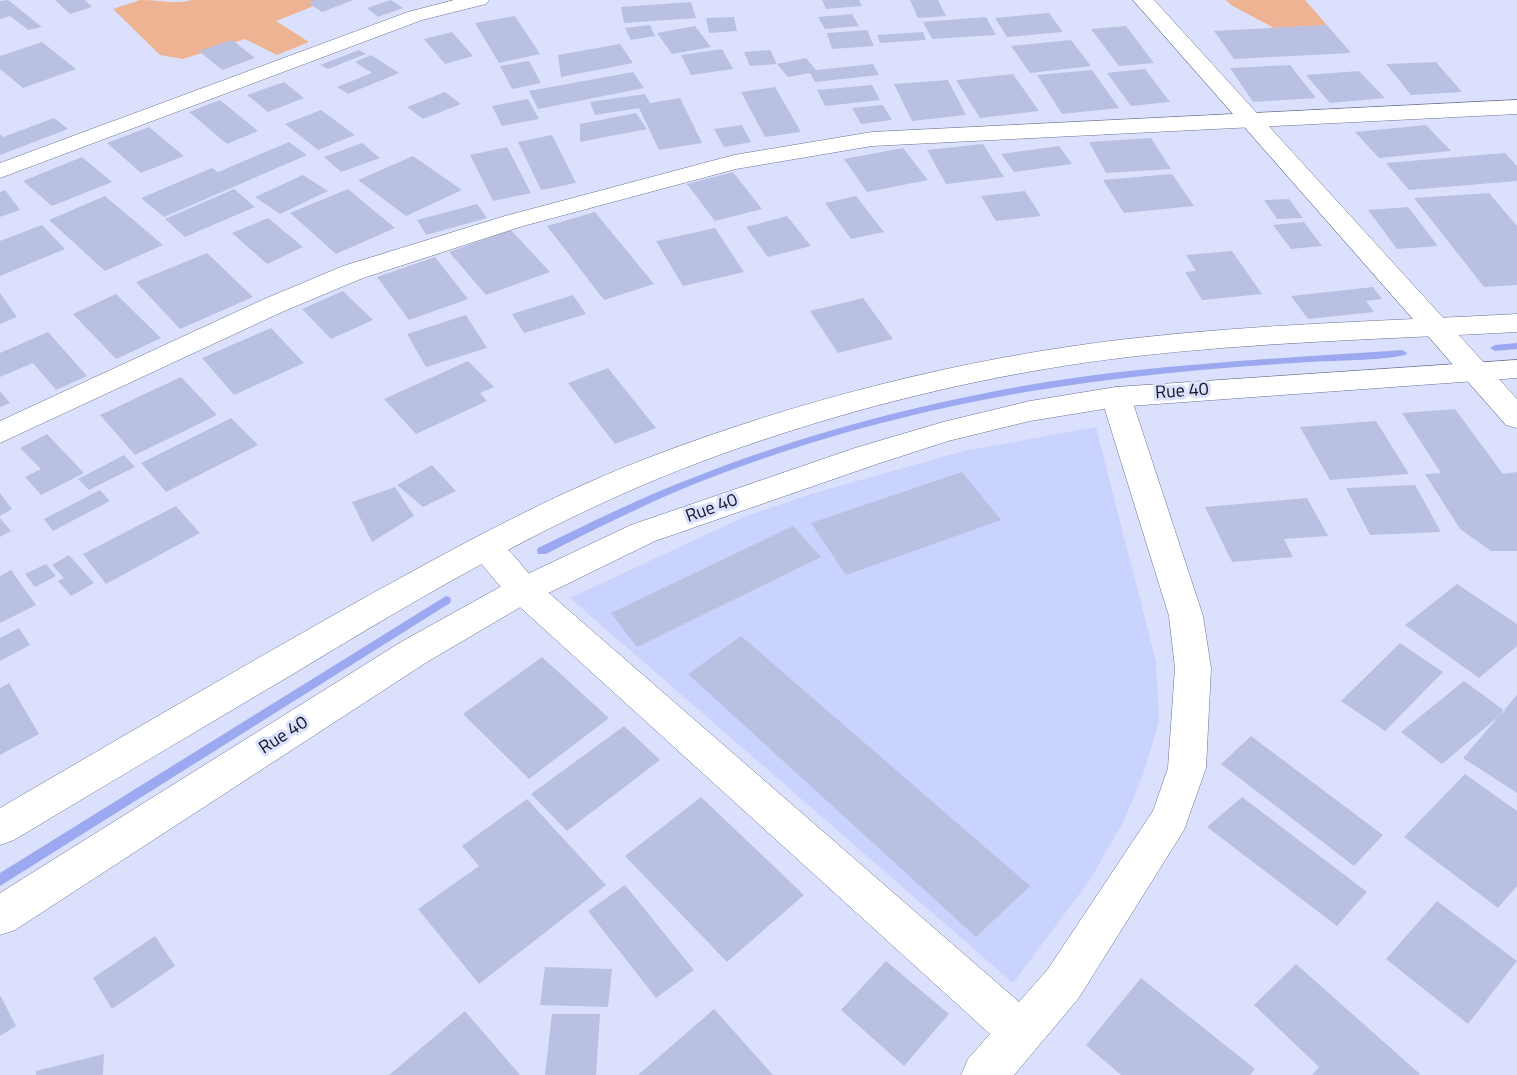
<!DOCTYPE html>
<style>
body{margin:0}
canvas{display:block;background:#dbe1fd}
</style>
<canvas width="1517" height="1075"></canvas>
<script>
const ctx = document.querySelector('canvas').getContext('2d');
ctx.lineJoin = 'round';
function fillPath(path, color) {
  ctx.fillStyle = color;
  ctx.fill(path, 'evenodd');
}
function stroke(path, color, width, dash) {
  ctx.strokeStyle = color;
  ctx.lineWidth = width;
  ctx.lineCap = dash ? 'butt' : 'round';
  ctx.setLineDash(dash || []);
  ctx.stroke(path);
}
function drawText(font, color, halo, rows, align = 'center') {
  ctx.font = font + ' "Titillium Web",sans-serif';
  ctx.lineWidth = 6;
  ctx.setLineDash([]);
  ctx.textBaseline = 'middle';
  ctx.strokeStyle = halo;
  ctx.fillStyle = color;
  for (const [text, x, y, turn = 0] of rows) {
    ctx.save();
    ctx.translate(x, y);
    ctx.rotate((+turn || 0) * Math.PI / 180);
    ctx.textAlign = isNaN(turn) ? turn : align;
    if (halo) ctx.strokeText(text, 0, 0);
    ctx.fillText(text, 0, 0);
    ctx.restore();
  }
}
const built = new Path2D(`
 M1096,427L1156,662L1159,721L1144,772L1124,821L1090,880L1013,983L570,598L746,516L814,493L964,451Z`);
const green = new Path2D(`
 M140,0C159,0 175,5 192,0H329L276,21L309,42L277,55L245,39L183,59L160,55L113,9Z
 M1226,0H1305L1327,25L1274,28L1231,5Z`);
const stream = new Path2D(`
 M1517,343V349L1495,351L1490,348L1495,345Z
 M1402,350L1407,353L1405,355C1378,361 1339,360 1310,362C1245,366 1180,371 1116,379C974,396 835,429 702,481C649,502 597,528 546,554H538L537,551L538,548C590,523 641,497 695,477C801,435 911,406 1023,386C1148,364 1275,359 1402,350Z
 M446,596L450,597L451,600L450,603L0,886V873Z`);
const building = new Path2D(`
 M8,0L42,27L28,30L10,16L0,19V1Z
 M55,0H85L92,7L70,14Z
 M315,0H354L322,12L308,3Z
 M391,0L403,8L378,17L367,8Z
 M822,0H859L862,6L826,9Z
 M910,0H938L946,16L918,18Z
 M691,2L696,18L624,23L621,7Z
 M1049,13L1063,32L1007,37L995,18Z
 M852,14L859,26L825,29L818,17Z
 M515,16L540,54L499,63L475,23Z
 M734,17L737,31L709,33L706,18Z
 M986,17L996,35L932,39L923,22Z
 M650,25L655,36L631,40L625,28Z
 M1327,25L1351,53L1234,59L1214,31Z
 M695,26L711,47L672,54L657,33Z
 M1126,26L1154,63L1119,66L1091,29Z
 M867,30L874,46L832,49L827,33Z
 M452,32L473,56L445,64L424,39Z
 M923,32L926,40L880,43L877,35Z
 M232,40L255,58L222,70L199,51Z
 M1071,40L1091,66L1030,73L1011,46Z
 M42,42L76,69L23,88L0,69V56Z
 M620,44L633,63L561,77L558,55Z
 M722,49L733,69L691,75L681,55Z
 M359,50L366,54L328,69L320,65Z
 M770,50L777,64L750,66L744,52Z
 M371,55L399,73L348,94L337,87L372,73L355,62Z
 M806,58L816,70L873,64L879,75L815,82L810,73L788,77L777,64Z
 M529,61L541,83L512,89L500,66Z
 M1436,62L1462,92L1411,95L1386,64Z
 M1290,65L1316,98L1253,102L1230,68Z
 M1145,69L1170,102L1131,106L1107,73Z
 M1092,70L1119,108L1062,114L1037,75Z
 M1359,71L1385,98L1330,103L1306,75Z
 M633,72L644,88L538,109L529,91Z
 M1013,74L1039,111L980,118L956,80Z
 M948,80L966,115L912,121L894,84Z
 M284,82L304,98L268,112L247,95Z
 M872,85L880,100L825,106L817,90Z
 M775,87L801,132L765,137L741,92Z
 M445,92L461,104L423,119L407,107Z
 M645,94L650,103L680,98L702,143L659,150L639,108L595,115L590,102Z
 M528,99L539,119L502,126L492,106Z
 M220,100L258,131L227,144L189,112Z
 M883,105L892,120L861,124L852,108Z
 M321,110L355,135L318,150L285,124Z
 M636,113L647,129L580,142V124Z
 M54,118L68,129L0,155V134L3,137Z
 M742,125L751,142L724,147L714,129Z
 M1426,125L1451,151L1379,158L1355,132Z
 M149,127L184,156L141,173L107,143Z
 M552,135L576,183L541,190L518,142Z
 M1151,138L1171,169L1106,173L1089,142Z
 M289,142L307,155L164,217L141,198L212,168L218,172Z
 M362,143L380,158L341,172L324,157Z
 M983,144L1004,177L946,184L927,150Z
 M1059,146L1072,164L1014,172L1001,154Z
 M507,147L531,193L493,201L470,155Z
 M903,148L928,180L867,192L844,159Z
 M1505,153L1517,166V181L1409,190L1386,163Z
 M413,156L462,190L406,216L358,180Z
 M82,157L112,182L52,206L23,181Z
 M733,172L762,209L715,221L687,184Z
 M1172,174L1194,206L1124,213L1103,180Z
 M303,175L328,191L280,214L255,197Z
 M234,189L255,207L185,237L165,219Z
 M348,189L395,228L336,254L290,213Z
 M5,190L20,210L0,217V192Z
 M1025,191L1041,216L996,221L981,196Z
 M1489,193L1517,226V285L1484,287L1414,198Z
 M105,196L163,245L105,271L49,220Z
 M856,196L884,232L851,239L825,203Z
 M1289,199L1303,218L1277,219L1264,200Z
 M477,204L487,218L426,235L417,220Z
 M1408,207L1438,246L1397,249L1368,210Z
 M595,212L654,284L604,300L547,226Z
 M787,216L811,246L768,257L746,227Z
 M268,218L303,247L267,264L232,233Z
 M1304,222L1322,246L1291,249L1273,225Z
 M42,225L65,249L0,276V241Z
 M715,228L744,272L683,286L656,241Z
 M511,230L550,272L486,295L449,252Z
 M1232,251L1262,294L1202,300L1185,272L1196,271L1186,255Z
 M207,253L253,297L180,329L136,282Z
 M435,257L468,299L409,320L377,277Z
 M1373,287L1382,299L1366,301L1374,312L1308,319L1291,296Z
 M343,291L373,320L331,339L302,309Z
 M0,293L17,317L0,324Z
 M116,294L161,338L116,359L73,314Z
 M573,295L586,314L524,333L512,314Z
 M863,298L893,339L838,353L810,311Z
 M466,315L487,348L426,367L407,334Z
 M271,328L304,363L234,395L202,358Z
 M48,332L87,376L56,390L33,363L0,377V353Z
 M468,361L494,387L480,393L487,401L416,434L384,399Z
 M608,368L656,428L615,444L568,383Z
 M181,377L217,415L135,455L100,415Z
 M0,391L10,403L0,407Z
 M1455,409L1503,474L1517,472V551H1491L1460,529L1425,474L1441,473L1402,413Z
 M231,418L258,445L166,492L141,463Z
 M1376,421L1409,474L1330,480L1300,427Z
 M47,434L84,473L41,495L25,477L41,469L20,448Z
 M124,455L135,467L89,490L78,479Z
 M432,465L456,491L423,507L397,485Z
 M962,472L1001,520L846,575L811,523Z
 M1415,485L1441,532L1370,535L1346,488Z
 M395,487L414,516L372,542L352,502Z
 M100,490L110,501L53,531L44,519Z
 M0,493L12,509L0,516Z
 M1307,498L1328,536L1284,539L1293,557L1232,562L1205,507Z
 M176,506L200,533L106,584L83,554Z
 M0,518L11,531L0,537Z
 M793,526L821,557L637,647L611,613Z
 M69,555L94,583L71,596L58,581L64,578L52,565Z
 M46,564L56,576L35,587L25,574Z
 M11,570L36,605L0,623V576Z
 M1457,584L1517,624V646L1479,678L1405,625Z
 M19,628L30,645L0,661V638Z
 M741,636L1030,886L976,937L688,674Z
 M1400,643L1443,672L1385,731L1341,701Z
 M542,657L609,718L529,779L463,714Z
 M1464,681L1505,711L1442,764L1401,732Z
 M9,683L39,734L0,755V688Z
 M1517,695V793L1463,758Z
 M624,726L660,760L567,831L531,794Z
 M1251,736L1383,835L1354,866L1221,764Z
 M1465,774L1517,811V886L1498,908L1404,837Z
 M701,797L804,895L727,962L625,856Z
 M1242,797L1367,892L1337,926L1207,827Z
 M527,799L606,885L479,984L418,909L479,866L462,846Z
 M625,885L694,970L656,998L588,911Z
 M1437,901L1517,961L1468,1024L1386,959Z
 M155,936L175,966L112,1009L93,978Z
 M886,961L949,1014L904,1066L841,1010Z
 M1296,964L1420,1074L1419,1075H1312L1319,1067L1254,1005Z
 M545,967L612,969L608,1007L540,1005Z
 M1141,978L1255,1069L1250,1075H1121L1086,1045Z
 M0,995L16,1026L0,1036Z
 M714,1009L773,1075H638Z
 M465,1011L520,1075H389Z
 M552,1014H600L596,1075H545Z
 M104,1054L103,1075H36V1071Z`);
const minor = new Path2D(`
 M454,0H489L486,4L422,20L0,178V163L408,12Z
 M1517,100V114L872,146L736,169L523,226L363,278L282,312L0,443V421L262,300L343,266L505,216L734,155L872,132Z
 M1116,387L1127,390L1131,397L1203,616L1211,668L1206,768L1184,830L1078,999L1014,1075H961L968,1059L990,1034L511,599L468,548L473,539C501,531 518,562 535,581L1019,1002L1048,969L1153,811L1168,768L1175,668L1169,616L1101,397L1105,390Z`);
const tertiary = new Path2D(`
 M1133,0H1154L1517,399V428L1506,425Z`);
const secondary = new Path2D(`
 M1517,314V332C1387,339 1257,342 1128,357C986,374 845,409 711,458C563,512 427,593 293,674C200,729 107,784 14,840L0,845V808C113,742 226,676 339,612C438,557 539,500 645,459C799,400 963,358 1127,339C1256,324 1387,321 1517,314Z
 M1517,360V378L1116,407L1030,421L948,441L877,464L655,541L524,605L427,662L15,930L0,935V893L401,642L500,587L631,525L855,448L943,422L1030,401L1116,387Z`);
const streetNames = [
 ["Rue 40",1182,392,-4],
 ["Rue 40",712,509,-20],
 ["Rue 40",284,736,-33]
];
fillPath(built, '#cad3fd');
fillPath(green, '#eeb392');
fillPath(stream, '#9ca9f1');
fillPath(building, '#b9c0e2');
stroke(minor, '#6a718f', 1);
stroke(tertiary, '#6a718f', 1);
stroke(secondary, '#6a718f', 1);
fillPath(minor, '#fff');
fillPath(tertiary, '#fff');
fillPath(secondary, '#fff');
drawText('18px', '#131521', '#dbe1fd', streetNames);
</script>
